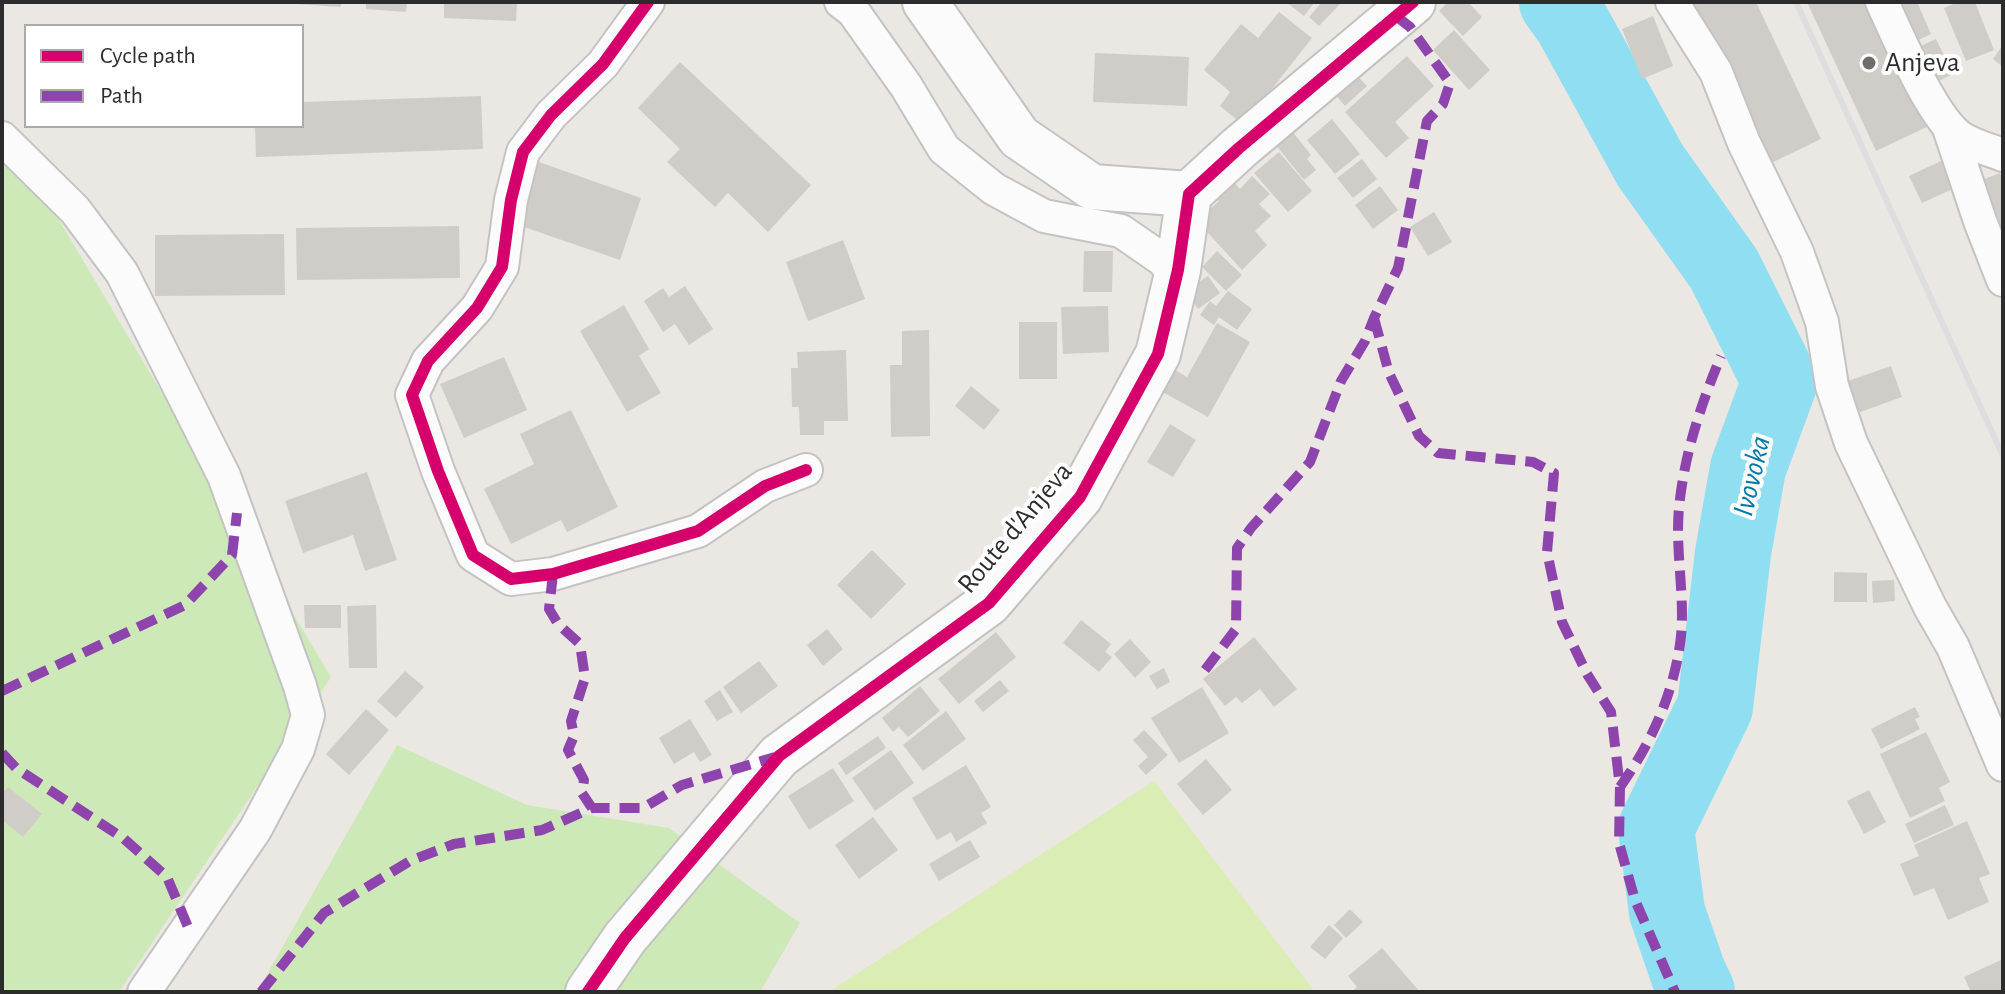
<!DOCTYPE html>
<style>
body{margin:0}
#map{position:relative;width:2005px;height:994px;overflow:hidden;background:#ebe7e2;font-family:"Alegreya Sans",sans-serif}
canvas{display:block}
.frame{position:absolute;inset:0;border:4px solid #2c2c2c;pointer-events:none}
.legend{position:absolute;left:24px;top:24px;width:280px;height:104px;box-sizing:border-box;background:#fff;border:2px solid #ababab;margin:0;padding:10px 14px;list-style:none;font-size:24px;color:#2c2c2c}
.legend li{display:flex;align-items:center;gap:16px;height:40px}
.legend b{width:40px;border:2px solid #ababab}
</style>
<div id="map">
<canvas width="2005" height="994"></canvas>
<div class="frame"></div>
<ul class="legend">
<li><b style="height:10px;background:#d6006c"></b>Cycle path</li>
<li><b style="height:10px;background:#8e44ad"></b>Path</li>
</ul>
</div>
<script>
const ctx = document.querySelector('canvas').getContext('2d');
ctx.lineJoin = 'round';
function fillPath(path, color) {
  ctx.fillStyle = color;
  ctx.fill(path, 'evenodd');
}
function stroke(path, color, width, dash) {
  ctx.strokeStyle = color;
  ctx.lineWidth = width;
  ctx.lineCap = dash ? 'butt' : 'round';
  ctx.setLineDash(dash || []);
  ctx.stroke(path);
}
function drawText(font, color, halo, rows, align = 'center') {
  ctx.font = font + ' "Alegreya Sans",sans-serif';
  ctx.lineWidth = 8;
  ctx.setLineDash([]);
  ctx.textBaseline = 'middle';
  ctx.strokeStyle = halo;
  ctx.fillStyle = color;
  for (const [text, x, y, turn = 0] of rows) {
    ctx.save();
    ctx.translate(x, y);
    ctx.rotate((+turn || 0) * Math.PI / 180);
    ctx.textAlign = isNaN(turn) ? turn : align;
    if (halo) ctx.strokeText(text, 0, 0);
    ctx.fillText(text, 0, 0);
    ctx.restore();
  }
}
const green = new Path2D(`
 M2,162L53,210L331,677L119,992H2Z
 M397,745L527,805L669,828L800,923L760,992H257Z`);
const pitch = new Path2D(`
 M1154,781L1315,992H829Z`);
const river = new Path2D(`
 M1557,2L1572,23L1650,165L1724,269L1780,381L1748,468L1733,553L1715,707L1656,828L1667,912L1688,973L1697,992`);
const building = new Path2D(`
 M295,2H341V7L295,4Z
 M366,2H407L406,12L366,9Z
 M444,2H517L516,21L444,18Z
 M1286,2H1315L1304,16Z
 M1322,2L1340,4L1319,26L1309,17Z
 M1448,2H1468L1482,17L1463,36L1439,11Z
 M1690,2H1756L1821,139L1767,165Z
 M1807,2H1874L1931,125L1876,151Z
 M1886,2H1917L1931,34L1906,46Z
 M1958,2H1975L1994,50L1966,61L1944,8Z
 M1279,12L1312,38L1261,103L1247,128L1220,106L1230,92L1204,70L1241,24L1258,38Z
 M1653,16L1673,66L1642,79L1622,29Z
 M1454,30L1490,70L1469,90L1433,50Z
 M1936,39L1953,74L1928,86L1912,50Z
 M2003,45V67L1993,59Z
 M1095,53L1189,57L1187,106L1093,102Z
 M1407,56L1434,86L1395,122L1409,138L1386,158L1345,112Z
 M680,62L811,185L768,232L728,193L715,207L667,162L680,149L638,108Z
 M1355,73L1367,86L1345,106L1334,93Z
 M481,96L483,149L256,157L255,126H302V102Z
 M1332,119L1360,154L1335,174L1307,140Z
 M1292,131L1311,155L1307,159L1316,170L1304,180L1275,144Z
 M1279,152L1312,191L1288,212L1254,173Z
 M1362,159L1377,179L1353,198L1337,178Z
 M1943,160L1957,187L1922,203L1909,176Z
 M539,162L641,198L620,260L518,225Z
 M2000,173L2003,181V252L1974,183Z
 M1252,176L1270,194L1259,204L1271,216L1255,231L1267,245L1242,270L1197,221L1219,201L1215,198L1233,181L1240,189Z
 M1380,186L1398,210L1373,229L1355,205Z
 M1434,212L1452,242L1428,256L1410,227Z
 M459,226L460,278L297,280L296,228Z
 M284,234L285,295L155,296V235Z
 M843,240L865,299L808,321L786,262Z
 M1084,251H1113L1112,292H1083Z
 M1217,251L1242,275L1226,291L1202,267Z
 M1208,276L1220,293L1198,309L1186,291Z
 M685,286L713,329L689,345L675,324L663,332L644,301L663,288L669,297Z
 M1228,291L1252,309L1237,330L1219,317L1214,325L1200,315L1210,301L1216,306Z
 M624,305L649,349L639,356L661,393L627,412L580,331Z
 M1108,306L1109,352L1063,354L1061,307Z
 M1019,322H1057V379H1019Z
 M1217,323L1250,342L1208,417L1157,389L1170,367L1187,377Z
 M929,330L930,436L891,437L890,365H902V331Z
 M846,350L848,421H824V435H800L799,407H792L791,368H798L797,352Z
 M504,357L527,410L464,438L440,384Z
 M1891,366L1902,397L1855,414L1845,382Z
 M971,386L1000,410L984,430L955,406Z
 M571,410L618,507L567,532L561,520L511,544L484,489L534,464L520,434Z
 M1170,424L1196,440L1173,477L1147,462Z
 M367,472L397,560L365,571L353,535L303,553L285,501Z
 M872,550L906,584L871,619L837,585Z
 M1834,572L1867,573V602H1834Z
 M1894,580L1895,601L1873,603L1872,581Z
 M304,605H341V628H305Z
 M376,605L377,668H349L347,606Z
 M1081,620L1111,644L1105,652L1112,657L1099,672L1063,643Z
 M827,629L843,649L823,666L807,645Z
 M996,632L1016,657L959,704L938,679Z
 M1254,637L1297,689L1274,707L1260,689L1242,703L1236,697L1225,706L1203,679Z
 M1130,639L1151,662L1135,678L1114,654Z
 M759,661L778,686L741,713L723,687Z
 M1164,668L1170,682L1157,689L1149,676Z
 M405,671L424,687L396,718L377,701Z
 M1000,680L1009,691L983,712L974,701Z
 M920,686L940,711L908,737L899,727L893,732L882,718Z
 M1202,687L1229,733L1179,763L1151,718Z
 M720,690L733,712L717,721L704,701Z
 M1915,707L1920,717L1915,719L1920,729L1881,749L1871,729Z
 M366,709L389,730L349,775L326,754Z
 M946,711L966,739L923,771L903,745Z
 M690,719L712,755L700,762L694,752L674,764L659,738Z
 M1144,730L1168,755L1146,775L1138,766L1148,757L1133,740Z
 M1926,732L1950,782L1939,788L1945,801L1910,818L1880,754Z
 M878,736L886,748L846,775L838,763Z
 M891,750L914,783L875,811L852,778Z
 M1206,759L1232,790L1203,815L1177,784Z
 M966,765L991,807L981,813L987,823L956,842L951,832L937,840L912,798Z
 M833,768L854,801L809,830L788,796Z
 M8,787L42,814L23,837L2,820V794Z
 M1869,790L1886,822L1864,834L1847,801Z
 M1945,805L1954,825L1914,843L1905,824Z
 M873,817L898,850L859,879L835,845Z
 M1967,821L1990,874L1979,878L1989,902L1948,920L1934,888L1914,896L1900,864L1919,856L1914,845Z
 M970,840L980,857L939,881L929,864Z
 M1350,909L1363,922L1346,938L1334,925Z
 M1329,925L1343,938L1325,959L1310,947Z
 M1382,948L1420,992H1351L1357,987L1348,976Z
 M2003,959V992H1971L1964,977Z`);
const street = new Path2D(`
 M648,2L603,64L551,115L523,152L511,200L502,267L477,308L428,361L412,395L438,471L473,555L511,579L553,574L698,531L765,486L806,470
 M841,2L853,11L906,86L944,149L994,189L1044,216L1121,231L1163,260L1176,277
 M1672,2L1716,72L1744,143L1797,252L1822,322L1832,386L1851,443L1930,607L1953,647L2003,765
 M1882,2C1897,34 1934,123 1963,139C1975,146 1990,150 2003,155
 M1949,128L1980,221L2003,280
 M2,138L75,210L122,273L224,476L300,686L308,715L298,749L255,830L144,992`);
const secondary = new Path2D(`
 M925,2L1019,137L1092,187L1189,194
 M588,992L625,938L779,756L989,603L1080,497L1158,354L1178,270L1189,194L1239,148L1413,2`);
const rail = new Path2D(`
 M1796,2L2003,456`);
const quiet = new Path2D(`
 M1374,318L1389,373L1419,436L1438,453L1533,462L1554,473L1547,552L1562,622L1587,674L1611,712L1620,787L1619,843L1635,900L1675,992
 M553,574L549,609L558,624L580,644L585,678L571,721L574,736L568,750L584,780L582,793L592,808
 M1205,670L1236,629L1237,548L1251,528L1310,462L1341,381L1365,341L1374,318L1398,268L1427,121L1443,104L1450,83L1410,27L1396,16
 M2,691L185,605L232,555L237,513
 M2,753L16,768L123,838L167,877L188,927
 M1620,787C1652,742 1675,691 1681,636C1685,594 1675,550 1679,508C1684,455 1701,404 1721,356
 M261,992L324,913L410,861L454,844L542,830L592,808H643L682,785L775,757`);
const cycleway = new Path2D(`
 M648,2L603,64L551,115L523,152L511,200L502,267L477,308L428,361L412,395L438,471L473,555L511,579L553,574L698,531L765,486L806,470
 M588,992L625,938L779,756L989,603L1080,497L1158,354L1178,270L1189,194L1239,148L1413,2`);
const markers = [
 [1869,63,8,"#6f6d6c"]
];
const poiNames = [
 ["Anjeva",1885,63]
];
const streetNames = [
 ["Route d'Anjeva",1015,528,-50]
];
const waterNames = [
 ["Ivovoka",1752,476,-77]
];
fillPath(green, '#cee9b8');
fillPath(pitch, '#daedb5');
stroke(river, '#90def2', 76);
fillPath(building, '#d0cdc9');
stroke(street, '#c4c3c3', 36);
stroke(secondary, '#c4c3c3', 48);
stroke(street, '#fcfbfb', 32);
stroke(secondary, '#fcfbfb', 44);
stroke(rail, '#dedee0', 6);
stroke(quiet, '#8e44ad', 10, [20, 10]);
stroke(cycleway, '#d6006c', 12);
for (const [x, y, r, color] of markers) {
  const dot = new Path2D();
  dot.arc(x, y, r, 0, 2 * Math.PI);
  ctx.fillStyle = color;
  ctx.fill(dot);
  stroke(dot, '#fff', 3);
}
drawText('28px', '#2c2c2c', '#fff', poiNames, 'left');
drawText('28px', '#2c2c2c', '#fff', streetNames);
drawText('italic 30px', '#0279aa', '#fff', waterNames);
</script>
